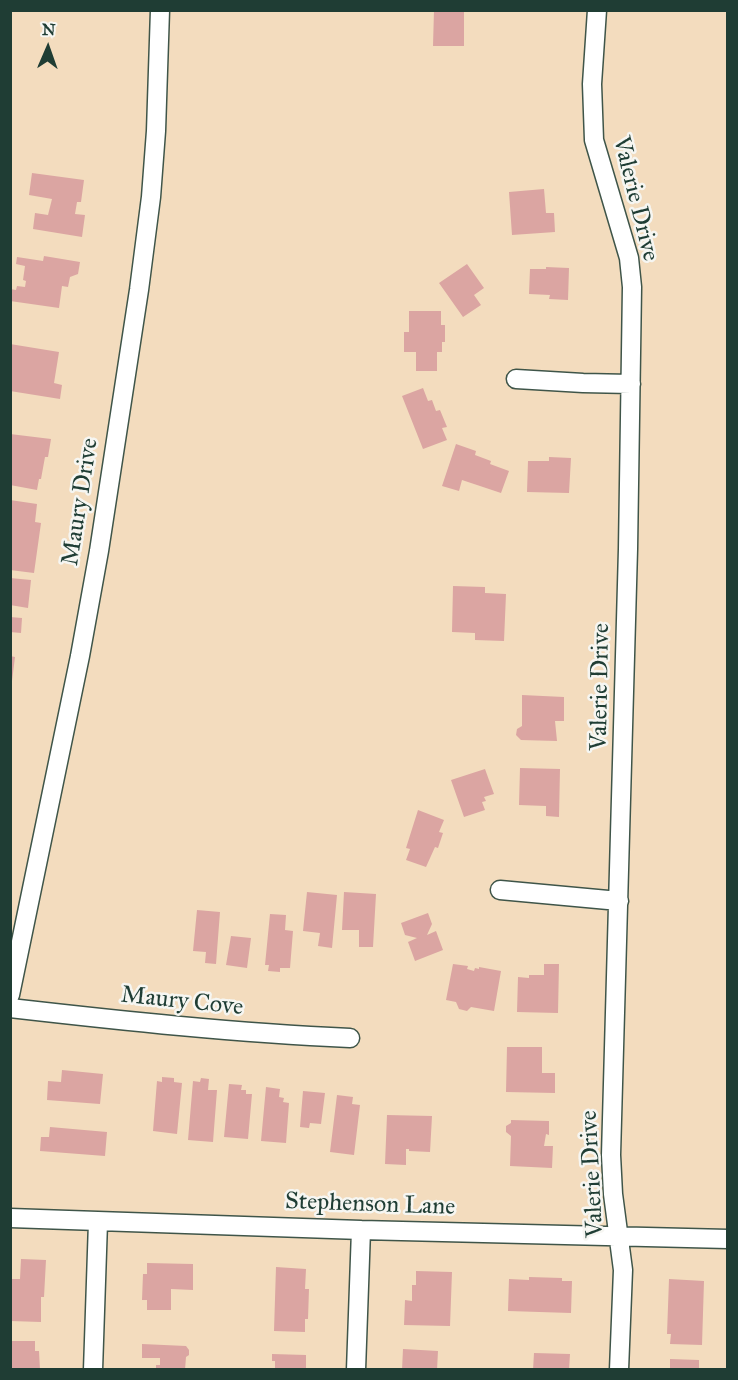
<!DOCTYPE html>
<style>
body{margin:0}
#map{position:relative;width:738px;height:1380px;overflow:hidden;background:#f3dcbe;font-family:"IM FELL Great Primer",serif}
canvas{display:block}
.frame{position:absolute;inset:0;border:12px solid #1f3d34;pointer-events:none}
.north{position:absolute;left:18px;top:18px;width:60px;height:60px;-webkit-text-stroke:4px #f6f6f2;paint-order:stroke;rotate:2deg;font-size:16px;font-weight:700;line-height:24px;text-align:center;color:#1f3d34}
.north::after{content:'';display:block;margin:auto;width:21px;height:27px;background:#1f3d34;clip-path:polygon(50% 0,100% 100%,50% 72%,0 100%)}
</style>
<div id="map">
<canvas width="738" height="1380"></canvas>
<div class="frame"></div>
<div class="north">N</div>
</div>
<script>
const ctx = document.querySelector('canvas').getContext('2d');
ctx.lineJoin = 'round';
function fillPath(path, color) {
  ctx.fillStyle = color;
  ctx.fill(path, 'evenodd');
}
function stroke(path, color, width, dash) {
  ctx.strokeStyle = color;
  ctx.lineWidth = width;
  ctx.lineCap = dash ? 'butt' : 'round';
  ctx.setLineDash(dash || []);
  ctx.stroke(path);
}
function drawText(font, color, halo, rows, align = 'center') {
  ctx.font = font + ' "IM FELL Great Primer",serif';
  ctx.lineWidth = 5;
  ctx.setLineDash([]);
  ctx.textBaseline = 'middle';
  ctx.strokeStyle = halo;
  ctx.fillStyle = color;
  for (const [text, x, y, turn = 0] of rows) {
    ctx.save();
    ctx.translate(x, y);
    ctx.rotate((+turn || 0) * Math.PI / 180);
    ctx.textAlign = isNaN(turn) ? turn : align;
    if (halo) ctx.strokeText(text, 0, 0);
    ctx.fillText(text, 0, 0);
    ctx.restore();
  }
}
const building = new Path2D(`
 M434,10H464V46H433Z
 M32,173L84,180L81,202H77L75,214L85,215L82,237L33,229L35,213L48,215L52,199L29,195Z
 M544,189L546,213H554L555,232L512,235L509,192Z
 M44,256L80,262L78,274L70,277L68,287L62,286L59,308L10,301V289L16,290L17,286L25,287L26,281L23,280L25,266L16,264L17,257L43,261Z
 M467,264L484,288L474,295L481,305L463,317L439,283Z
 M546,267L569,268L568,300L549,299L550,295L529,294L530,269H546Z
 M409,311H441V325H445V342H442V352H437V371H416V352H404V332H409Z
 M10,344L59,352L54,383L62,385L60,399L10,391Z
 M423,388L428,401L432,400L436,411L440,410L447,427L442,428L447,440L423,449L402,396Z
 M10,434L51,439L48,457H45L41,479H39L37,490L10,485Z
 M456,444L476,451L475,455L491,461L490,464L509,471L501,493L462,480L459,491L442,486Z
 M549,457L571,458L569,493L527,492L528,461H549Z
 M10,500L37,504L35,522L41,523L34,573L10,570Z
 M10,578L31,580L28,608L10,605Z
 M453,586L485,587V593L506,594L504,641L475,640V633L452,632Z
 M10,617L22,618L21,633L10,632Z
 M10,656L15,657L12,681H10Z
 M522,695L564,697V721H555L557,741L521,740L516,735L517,729L522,726Z
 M520,768L560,769L559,817L546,816V806L519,805Z
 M485,769L494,794L484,797L486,801L482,802L485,810L464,817L451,780Z
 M418,810L444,820L439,832L443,833L438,848L435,847L426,867L406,860L410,849L406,848Z
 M307,892L337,895L332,948L318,946L320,933L303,931Z
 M344,892L376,894L373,947H359V930H342Z
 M197,910L220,912L216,964L205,963L206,952L193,951Z
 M428,913L432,924L427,935L436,931L443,950L415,961L408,942L417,938L405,935L401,923Z
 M270,914L286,915L285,930L293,931L290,968H280V972L268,971L269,965H265Z
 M231,936L251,938L247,968L226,965Z
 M453,964L468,966L467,969L474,971L475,968L479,969V967L501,971L494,1011L471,1007L467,1011L459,1009L456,1002L446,1000Z
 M544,964H559L558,1013L517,1012L518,977L529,978V975H544Z
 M507,1047H542V1073H555V1093L506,1092Z
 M62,1070L103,1074L100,1104L47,1100L48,1081L61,1082Z
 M162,1077L174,1078V1082L182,1083L177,1134L153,1131L157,1081L162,1082Z
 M201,1078L209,1079L208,1090H217L213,1142L188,1140L193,1081L200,1082Z
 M229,1084L242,1085L241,1090H246V1094H252L248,1139L224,1137Z
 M266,1087L280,1089L279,1097L284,1098L283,1102L289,1103L286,1143L261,1141Z
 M303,1091L325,1093L321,1124L310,1123L309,1128L300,1127Z
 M337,1095L353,1097L352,1104L360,1105L354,1155L330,1152Z
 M387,1115L432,1116L430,1152L409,1151V1149H406V1165L385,1164Z
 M511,1120L549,1121V1135L546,1134L544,1146H553L552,1168L510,1166L511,1136L506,1132V1126L511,1123Z
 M50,1127L107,1132L105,1156L40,1151L41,1137H49Z
 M21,1259L46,1260L44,1297H41V1322L10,1321L12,1279H20Z
 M147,1263L193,1264V1290L171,1289V1310H147V1300H142L143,1274H147Z
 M276,1267L306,1269L305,1289H309L308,1319H305V1332L274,1331Z
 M416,1271L452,1272L450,1326L404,1325L405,1300L412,1301V1285H416Z
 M529,1277L562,1278V1281H572L571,1313L508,1311L509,1279L529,1280Z
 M669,1279L704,1281L702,1345L670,1344L671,1334H667Z
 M12,1341H35V1351H39L40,1370H11Z
 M142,1344L186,1346L189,1350V1355L186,1357L185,1370H156V1365H160V1358H142Z
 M403,1349L438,1351L437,1370H402Z
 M534,1353L570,1354L569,1370H533Z
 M272,1354L306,1355V1370H275V1361H272Z
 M670,1359L699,1360V1370H670Z`);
const street = new Path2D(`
 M597,10L592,84L594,140L629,258L632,287L628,549L611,1155L613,1194L623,1270L619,1370
 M516,379L583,383L631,384
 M500,890L619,901
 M10,995L80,656L99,551L139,290L151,197L156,131L160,10
 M10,1008C124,1021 236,1033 350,1038
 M10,1218L361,1230L728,1239
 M93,1370L98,1222
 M356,1370L361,1230`);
const streetNames = [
 ["Valerie Drive",635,199,76],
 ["Maury Drive",81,502,-81],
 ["Valerie Drive",601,687,-89],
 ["Maury Cove",182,1002,6],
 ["Valerie Drive",593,1174,-93],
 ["Stephenson Lane",370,1205,2]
];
fillPath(building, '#dba5a2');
stroke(street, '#3f5549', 21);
stroke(street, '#fff', 18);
drawText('24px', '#1f3d34', '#f6f6f2', streetNames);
</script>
